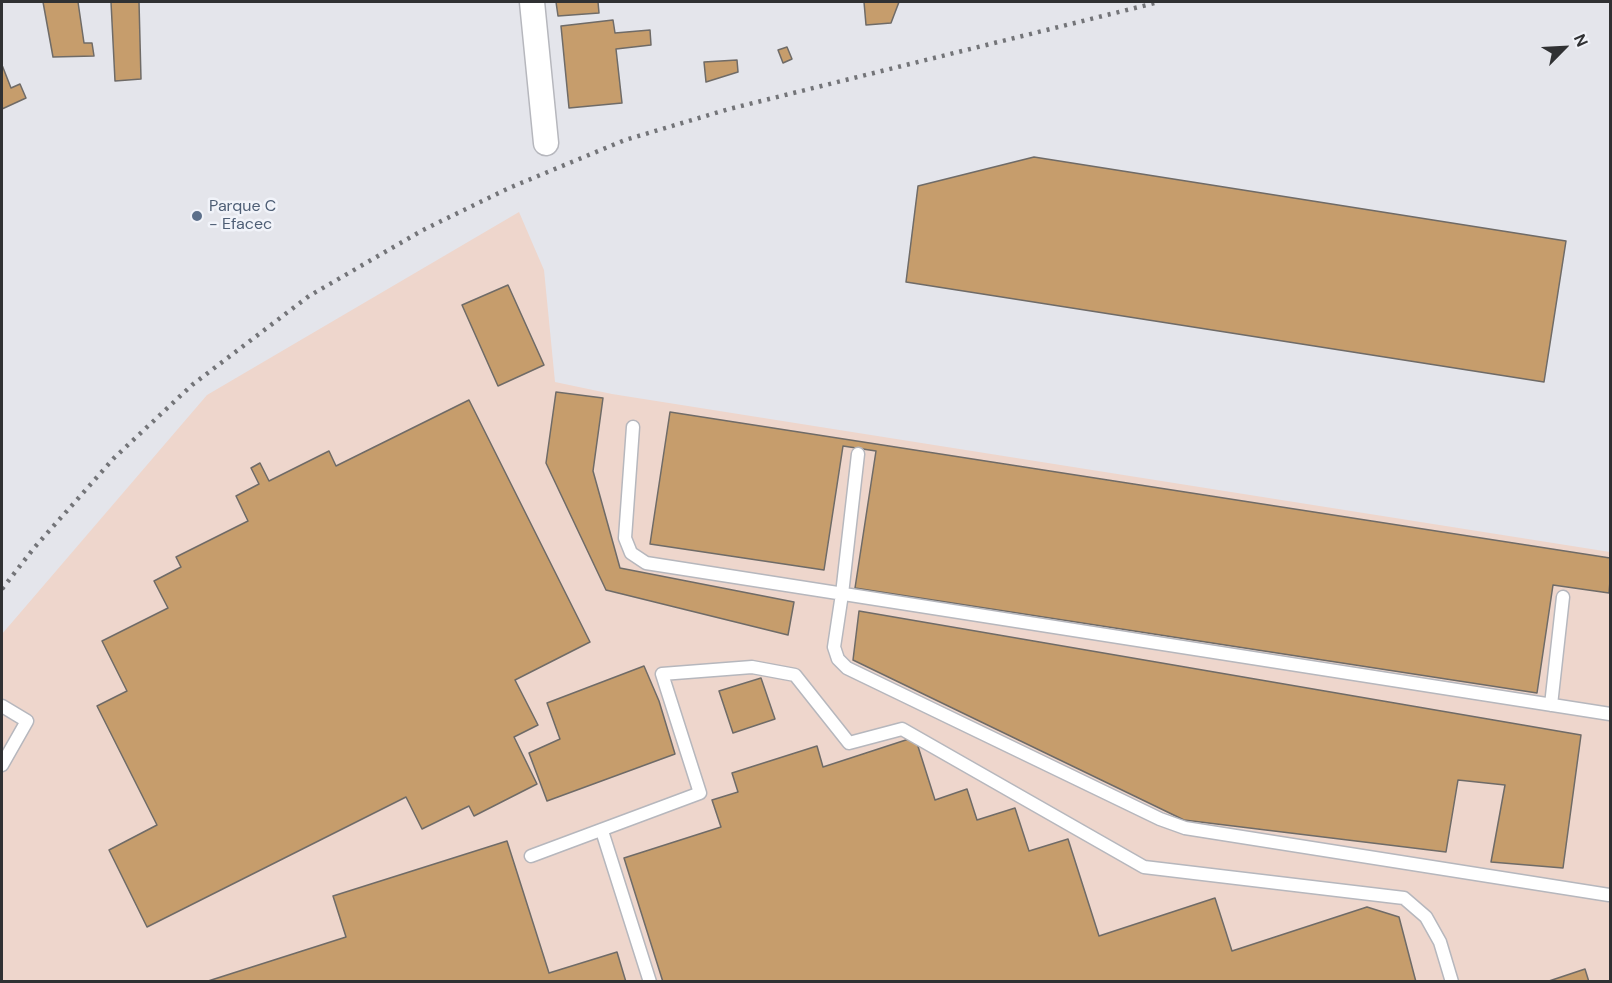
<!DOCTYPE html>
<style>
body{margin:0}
#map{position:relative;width:1612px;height:983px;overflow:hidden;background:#e4e5eb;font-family:"DM Sans",sans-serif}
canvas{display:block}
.frame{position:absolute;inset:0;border:3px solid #303133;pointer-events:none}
.north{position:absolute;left:1534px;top:18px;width:60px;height:60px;-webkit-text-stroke:4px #f1f3f9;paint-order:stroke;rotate:66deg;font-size:16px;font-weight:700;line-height:24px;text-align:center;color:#303133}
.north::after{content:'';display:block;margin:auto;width:21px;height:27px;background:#303133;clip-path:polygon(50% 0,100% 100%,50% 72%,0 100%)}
</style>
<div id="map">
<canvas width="1612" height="983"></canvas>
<div class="frame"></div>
<div class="north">N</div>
</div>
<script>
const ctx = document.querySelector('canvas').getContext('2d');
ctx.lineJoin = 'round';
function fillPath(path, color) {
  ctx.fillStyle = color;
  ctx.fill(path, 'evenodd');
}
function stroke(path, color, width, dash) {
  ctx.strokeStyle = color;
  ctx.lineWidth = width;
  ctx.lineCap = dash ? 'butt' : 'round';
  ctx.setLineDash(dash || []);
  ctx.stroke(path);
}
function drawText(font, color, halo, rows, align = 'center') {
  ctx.font = font + ' "DM Sans",sans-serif';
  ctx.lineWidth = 5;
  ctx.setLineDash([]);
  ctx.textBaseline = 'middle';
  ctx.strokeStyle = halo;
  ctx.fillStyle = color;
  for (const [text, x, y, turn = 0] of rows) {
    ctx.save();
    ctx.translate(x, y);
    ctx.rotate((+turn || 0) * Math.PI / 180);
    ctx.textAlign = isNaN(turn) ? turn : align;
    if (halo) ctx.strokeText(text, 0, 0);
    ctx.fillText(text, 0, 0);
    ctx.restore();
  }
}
const industrial = new Path2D(`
 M519,212L544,270L555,382L612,394L1610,552V981L2,982V634L207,395Z`);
const building = new Path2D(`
 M43,2H78L84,43H92L94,56L53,57Z
 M111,2H139L141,79L115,81Z
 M556,2H598L599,13L558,16Z
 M864,2H899L891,23L866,25Z
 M613,20L615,33L650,30L651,45L616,49L622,103L569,108L561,26Z
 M787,47L792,59L783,63L778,50Z
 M737,60L738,72L706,82L704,62Z
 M2,65L11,88L20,84L26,98L2,109Z
 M1034,157L1566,241L1544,382L906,282L918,186Z
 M508,285L544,365L498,386L462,305Z
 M556,392L603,398L593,471L620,568L794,602L788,635L606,590L546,463Z
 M469,400L590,642L515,680L538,725L514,737L537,784L474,816L469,806L422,829L406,797L147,927L109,850L157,825L97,706L127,691L102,641L168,608L154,581L181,567L176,557L248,521L236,496L259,484L251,468L260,463L269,481L329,451L336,466Z
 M670,412L1610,558V581L1609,593L1553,585L1537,693L855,588L876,451L843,446L824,570L650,544Z
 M859,611L1581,735L1563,868L1491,862L1505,785L1458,780L1446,852L1184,820L853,660Z
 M644,666L659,701L675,754L547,801L529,753L560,739L547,703Z
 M761,678L775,719L733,733L719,691Z
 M915,737L935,800L967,789L977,820L1015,808L1029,851L1068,839L1099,936L1215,898L1232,951L1367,907L1399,917L1416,982H663L624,858L721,827L712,800L738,792L732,773L817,746L823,767Z
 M507,841L549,973L617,952L626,982H205L346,937L333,896Z
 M1585,969L1589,982H1546Z`);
const service = new Path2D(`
 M633,427L625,538L631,553L646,563L1610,714
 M858,454L842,594L834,647L838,659L847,668L1160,819L1185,828L1609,895
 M1551,705L1563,597
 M2,706L27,721L2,765
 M602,831L650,982
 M531,856L700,793L662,674L752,667L795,675L849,743L902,729L1144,867L1404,898L1426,917L1440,942L1452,982`);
const minor = new Path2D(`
 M532,2L546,143`);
const rail = new Path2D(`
 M2,589L34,548L114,458L192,385L309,296L423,230L509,188L625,140L729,109L1159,2`);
const markers = [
 [197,216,6,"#5c6f8a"]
];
const serviceNames = [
 ["Parque C",209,207],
 ["- Efacec",209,225]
];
fillPath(industrial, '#eed6cc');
fillPath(building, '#c69d6c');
stroke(building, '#6f6b67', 1.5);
stroke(service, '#b6b7bd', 15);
stroke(minor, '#b6b7bd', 27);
stroke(service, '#fff', 12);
stroke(minor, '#fff', 24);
stroke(rail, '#737478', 4.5, [3, 6]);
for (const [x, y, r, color] of markers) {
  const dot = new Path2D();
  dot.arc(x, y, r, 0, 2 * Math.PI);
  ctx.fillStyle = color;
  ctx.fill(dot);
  stroke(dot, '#f1f3f9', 2);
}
drawText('16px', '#4e5e75', '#f1f3f9', serviceNames, 'left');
</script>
